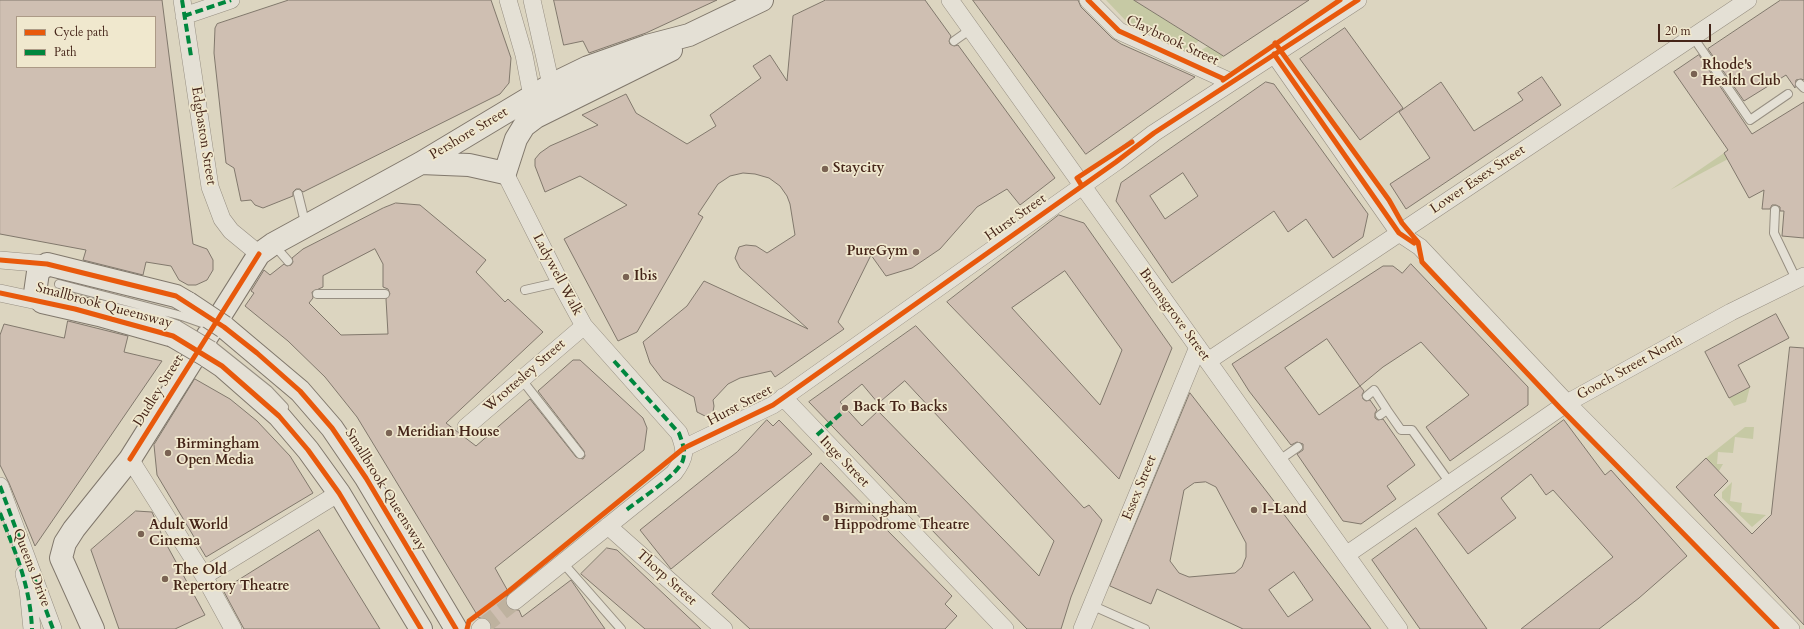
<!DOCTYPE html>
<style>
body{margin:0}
#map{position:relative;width:1804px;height:629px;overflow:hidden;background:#dcd5c0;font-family:Cardo,serif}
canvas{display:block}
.legend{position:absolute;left:16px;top:16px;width:140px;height:52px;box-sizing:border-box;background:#f0e8ce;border:1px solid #ac9a86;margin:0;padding:5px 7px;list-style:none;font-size:12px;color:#452519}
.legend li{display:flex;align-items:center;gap:8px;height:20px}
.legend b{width:20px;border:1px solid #ac9a86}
.scale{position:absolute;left:1658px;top:24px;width:53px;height:18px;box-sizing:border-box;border:2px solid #452519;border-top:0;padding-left:5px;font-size:12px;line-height:14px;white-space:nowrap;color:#452519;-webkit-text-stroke:3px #f0e8ce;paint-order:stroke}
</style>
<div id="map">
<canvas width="1804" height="629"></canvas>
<ul class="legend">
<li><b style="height:5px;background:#e8590c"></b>Cycle path</li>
<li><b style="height:5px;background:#00873e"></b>Path</li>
</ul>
<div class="scale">20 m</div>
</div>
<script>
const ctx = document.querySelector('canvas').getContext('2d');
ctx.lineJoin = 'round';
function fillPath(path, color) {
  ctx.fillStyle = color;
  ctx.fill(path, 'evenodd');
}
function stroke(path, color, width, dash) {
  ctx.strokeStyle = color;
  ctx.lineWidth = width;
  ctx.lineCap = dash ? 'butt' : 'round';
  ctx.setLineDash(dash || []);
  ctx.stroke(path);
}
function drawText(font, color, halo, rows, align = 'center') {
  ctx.font = font + ' Cardo,serif';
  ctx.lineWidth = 3.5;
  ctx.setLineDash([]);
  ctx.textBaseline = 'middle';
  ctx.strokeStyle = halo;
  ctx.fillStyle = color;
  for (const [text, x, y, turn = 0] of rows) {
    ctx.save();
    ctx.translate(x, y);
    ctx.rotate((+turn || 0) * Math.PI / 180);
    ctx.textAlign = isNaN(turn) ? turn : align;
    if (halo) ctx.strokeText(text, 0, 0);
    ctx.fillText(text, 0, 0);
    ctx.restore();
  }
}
const green = new Path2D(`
 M1106,0H1134L1199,41L1183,52L1127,22Z
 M1208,46L1224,56L1216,63L1193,55Z
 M1724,153L1728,159L1670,190Z
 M1750,387L1746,402L1734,406L1729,398Z
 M1745,427H1754L1753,439L1735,437L1733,453L1718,452L1717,464H1723L1719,471L1706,458Z
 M1732,482L1730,501L1742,503L1741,512L1766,515L1752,527L1722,498V492Z`);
const building = new Path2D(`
 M0,0H162L193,244L207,249L213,260V270L207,280L196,285H188L179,280L171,266L146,262L143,275L83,260L86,250L0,234ZM17,17H155V67H17Z
 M289,0H491L511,58L509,83L500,94L303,192L300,189H296L293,192V196L263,208L255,205L251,200L241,201L234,168L226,163L214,53L215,28L217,24Z
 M554,0H717L646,33L589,53L583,41L564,45Z
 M826,0H925L951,36L949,41L950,44L954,46L958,45L1055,178L1020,205L1007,189L977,207L940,249L912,268L886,276L871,255L838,322L844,329L775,377L771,371L740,378L728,384L713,400L714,406L713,412L705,416L697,412L694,397L663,380L650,363L643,342L687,306L704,281L808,329L740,268L735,258L739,247L746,245L756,246L767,253L795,235L790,204L787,196L780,186L769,178L755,174L743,173L730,176L718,184L698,214L703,217L637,332L618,341L564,239L627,205L580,176L545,192L535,166V159L540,153L550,146L598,125L582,115L626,94L636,113L687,144L716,126L710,115L761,78L753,66L770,55L787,81L793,16Z
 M973,0H1078L1081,7L1112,38L1121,44L1195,77L1086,154Z
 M1134,0H1309L1224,56Z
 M1781,0H1804V80L1801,79L1796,80L1795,88L1786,75L1744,101L1708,49Z
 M1345,28L1403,108L1360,140L1300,59Z
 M1699,55L1752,134L1804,102V238L1782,236L1784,211H1780V207L1776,205H1772L1770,209H1762L1764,190L1749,198L1724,153L1728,150L1674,72Z
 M1542,77L1561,105L1406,209L1390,184L1430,158L1399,112L1441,82L1474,131L1523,100L1518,93Z
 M1266,82L1274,84L1368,214L1363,237L1333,258L1306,219L1288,232L1274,211L1172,283L1116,201L1121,183ZM1183,173L1198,196L1165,219L1150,196Z
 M396,203L420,205L486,260L476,272L505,302L508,299L543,332L446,423L476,446L530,399L576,457L583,459L585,456L584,451L538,391L573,360H580L643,418L647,428L644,450L495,568L509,593L506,598L507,607L512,610H519L522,617L571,580L605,629H492L489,620L484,617L479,618L357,417L325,377L288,341L245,306L254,293L251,291L264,270L270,275L284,264L287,266L291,265L293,262L292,258L303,249L383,208ZM375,249L383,264V287L388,289L390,294L386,299L388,334L341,335L309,303L313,298L312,292L323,287V276Z
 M1059,215L1084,223L1172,348L1119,479L947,302ZM1065,271L1122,350L1100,405L1012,308Z
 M1411,264L1528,387V405L1450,461L1426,427L1469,395L1421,342L1383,367L1360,386L1364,391L1362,395L1363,399L1366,401L1370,400L1377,410L1375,413V418L1378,420L1383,419L1415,465L1387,486L1396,499L1361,524L1343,521L1297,454L1303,450V444L1297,442L1291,445L1249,391L1232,364L1383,266H1393L1402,273ZM1327,339L1360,386L1319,415L1285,368Z
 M75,294L97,300L95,301L74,297Z
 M1776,314L1789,338L1738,365L1750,387L1729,398L1705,352Z
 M68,321L128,336L124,352L162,361L35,546L9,483L0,465V335L4,324L64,338Z
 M916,326L1084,508L1089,505L1102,520L1071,597L1061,629H1027L809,402ZM905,381L1054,541L1039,576L878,411L862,426L840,402L862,384L878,403Z
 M1790,347L1804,348V625L1676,487L1706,458L1728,481L1714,495L1752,534L1771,515Z
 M195,379L230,399L257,421L290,456L313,493L206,557L157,475L154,445Z
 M1190,393L1267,492L1371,629H1243L1157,589L1151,604L1110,586ZM1206,482L1216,487L1246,543V557L1242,567L1235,573L1189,577L1179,573L1170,561L1184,490L1194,483ZM1294,572L1313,600L1288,617L1269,590Z
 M767,420L773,426L779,420L812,454L671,569L640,530L737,452Z
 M1564,420L1605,475L1611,470L1687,556L1639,598L1599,629H1521L1613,557L1553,490L1546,495L1531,474L1501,498L1516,518L1468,554L1438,514Z
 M821,463L952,596L945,604L957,616L945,629H750L712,594Z
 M136,511L152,512L164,540L205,615L175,629H119L91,550Z
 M1416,528L1421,535L1487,629H1420L1372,560Z
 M319,530L380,629H244L223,590Z
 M607,548L617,550L701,629H645L581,574Z`);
const streetTunnel = new Path2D(`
 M482,627L515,601`);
const lane = new Path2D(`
 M1693,37L1750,120L1788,94
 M954,41L971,29
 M1800,84L1804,88
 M298,194L306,226
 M1775,210L1774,233L1796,279
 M274,245L288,261
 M59,284L182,316
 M525,290L560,282
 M317,294H385
 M100,304L160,318L178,325
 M213,346L268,390L284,407
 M522,380L580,454
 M1367,396L1374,390L1387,410L1380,415
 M1387,410L1401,430H1412L1450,483
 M1278,461L1298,447
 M563,563L621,629
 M1091,605L1145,629`);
const street = new Path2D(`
 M182,0L210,187L222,219L231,231L259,254
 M508,0L524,55L534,107
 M532,0L551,85
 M950,0L1399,629
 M1088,0L1119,31L1231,82
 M184,16L231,0
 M1274,54L1399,233L1420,247L1567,403L1791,629
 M505,173L560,282L584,326L679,433C686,451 686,457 674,473L515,601
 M0,260L47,264
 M0,293L42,302
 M1208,361L1748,0
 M783,397L1005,629
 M466,427L584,326
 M684,448L773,405L1116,162L1154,133L1358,0
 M130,459L204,576L233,629
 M0,486L53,629
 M608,526L724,629
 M1346,555L1567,403L1731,312L1804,276
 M24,574L28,589L32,629
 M204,576L339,493
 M480,629L482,627
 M1082,629L1198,347`);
const secondary = new Path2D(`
 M536,117L671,50
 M421,163L469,165L505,173L516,139L524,126L536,117L551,85
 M224,327L300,391L332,428L366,478L456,629
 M173,336L99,315L42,302L35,293L38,272L47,264L176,296L188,303
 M207,356L222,366L279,416L308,450L339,493L421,629
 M93,629L61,558L65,543L74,529L130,459L259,254L273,244L421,163L551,85L588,67L647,46L689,35L762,0`);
const laneBridge = new Path2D(`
 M182,316L202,323
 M178,325L213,346`);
const secondaryBridge = new Path2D(`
 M188,303L224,327
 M173,336L207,356`);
const quiet = new Path2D(`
 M182,0L191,56
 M184,16L231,0
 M614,361L679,433C682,442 686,450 683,460C678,475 639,500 625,511
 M817,435L846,409
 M0,486L53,629
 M0,513C16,554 30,585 32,629`);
const cycleway = new Path2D(`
 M1088,0L1119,31L1224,79
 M1275,43L1389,200L1402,223L1418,242L1422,262L1560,408L1777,629
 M1274,54L1399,233L1414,243
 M1223,80L1340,0
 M1082,186L1077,178L1132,142
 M0,260L47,264L176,296L224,327L257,353L300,391L332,428L366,478L456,629
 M0,293L75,309L173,336L222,366L279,416L308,450L339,493L421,629
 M130,459L259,254
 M467,629L469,621L509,591L684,448L773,405L1116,162L1154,133L1358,0`);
const markers = [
 [1694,74,4,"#7a6353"],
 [825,169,4,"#7a6353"],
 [916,252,4,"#7a6353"],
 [626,277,4,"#7a6353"],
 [845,408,4,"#7a6353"],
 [389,433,4,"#7a6353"],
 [168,453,4,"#7a6353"],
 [1254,510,4,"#7a6353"],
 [826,518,4,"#7a6353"],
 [141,534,4,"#7a6353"],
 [165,579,4,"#7a6353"]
];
const streetNames = [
 ["Claybrook Street",1172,41,25],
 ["Pershore Street",469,134,-31],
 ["Edgbaston Street",203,136,81],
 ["Lower Essex Street",1478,180,-34],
 ["Hurst Street",1016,218,-35],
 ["Ladywell Walk",557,275,62],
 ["Smallbrook Queensway",104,306,15],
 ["Bromsgrove Street",1174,315,54],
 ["Gooch Street North",1630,368,-29],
 ["Wrottesley Street",525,376,-41],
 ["Dudley Street",159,391,-58],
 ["Hurst Street",740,406,-28],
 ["Inge Street",844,462,46],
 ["Essex Street",1140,488,-68],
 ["Smallbrook Queensway",385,490,58],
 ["Queens Drive",31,568,69],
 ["Thorp Street",666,578,42]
];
const poiNames = [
 ["Rhode's",1702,66],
 ["Health Club",1702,82],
 ["Staycity",833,169],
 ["PureGym",908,252,"right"],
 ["Ibis",634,277],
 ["Back To Backs",853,408],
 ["Meridian House",397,433],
 ["Birmingham",176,445],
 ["Open Media",176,461],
 ["Birmingham",834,510],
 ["Hippodrome Theatre",834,526],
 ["I-Land",1262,510],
 ["Adult World",149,526],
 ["Cinema",149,542],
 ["The Old",173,571],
 ["Repertory Theatre",173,587]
];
fillPath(green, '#c6c9a4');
fillPath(building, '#cfbfb2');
stroke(building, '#81786c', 1);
stroke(streetTunnel, '#beb29f', 17, [17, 8]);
stroke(lane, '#978f82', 10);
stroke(street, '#978f82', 18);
stroke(secondary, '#81786c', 24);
stroke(lane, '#e4e0d5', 8);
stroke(street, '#e4e0d5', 17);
stroke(secondary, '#e4e0d5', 22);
stroke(laneBridge, '#978f82', 10, []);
stroke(secondaryBridge, '#81786c', 24, []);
stroke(laneBridge, '#e4e0d5', 8);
stroke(secondaryBridge, '#e4e0d5', 22);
stroke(quiet, '#00873e', 4, [8, 4]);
stroke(cycleway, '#e8590c', 5);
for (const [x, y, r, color] of markers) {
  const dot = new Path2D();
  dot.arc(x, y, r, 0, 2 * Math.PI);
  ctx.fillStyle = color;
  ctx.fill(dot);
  stroke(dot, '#f0e8ce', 1.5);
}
drawText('14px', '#452519', '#f0e8ce', streetNames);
drawText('bold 14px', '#452519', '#f0e8ce', poiNames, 'left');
</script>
